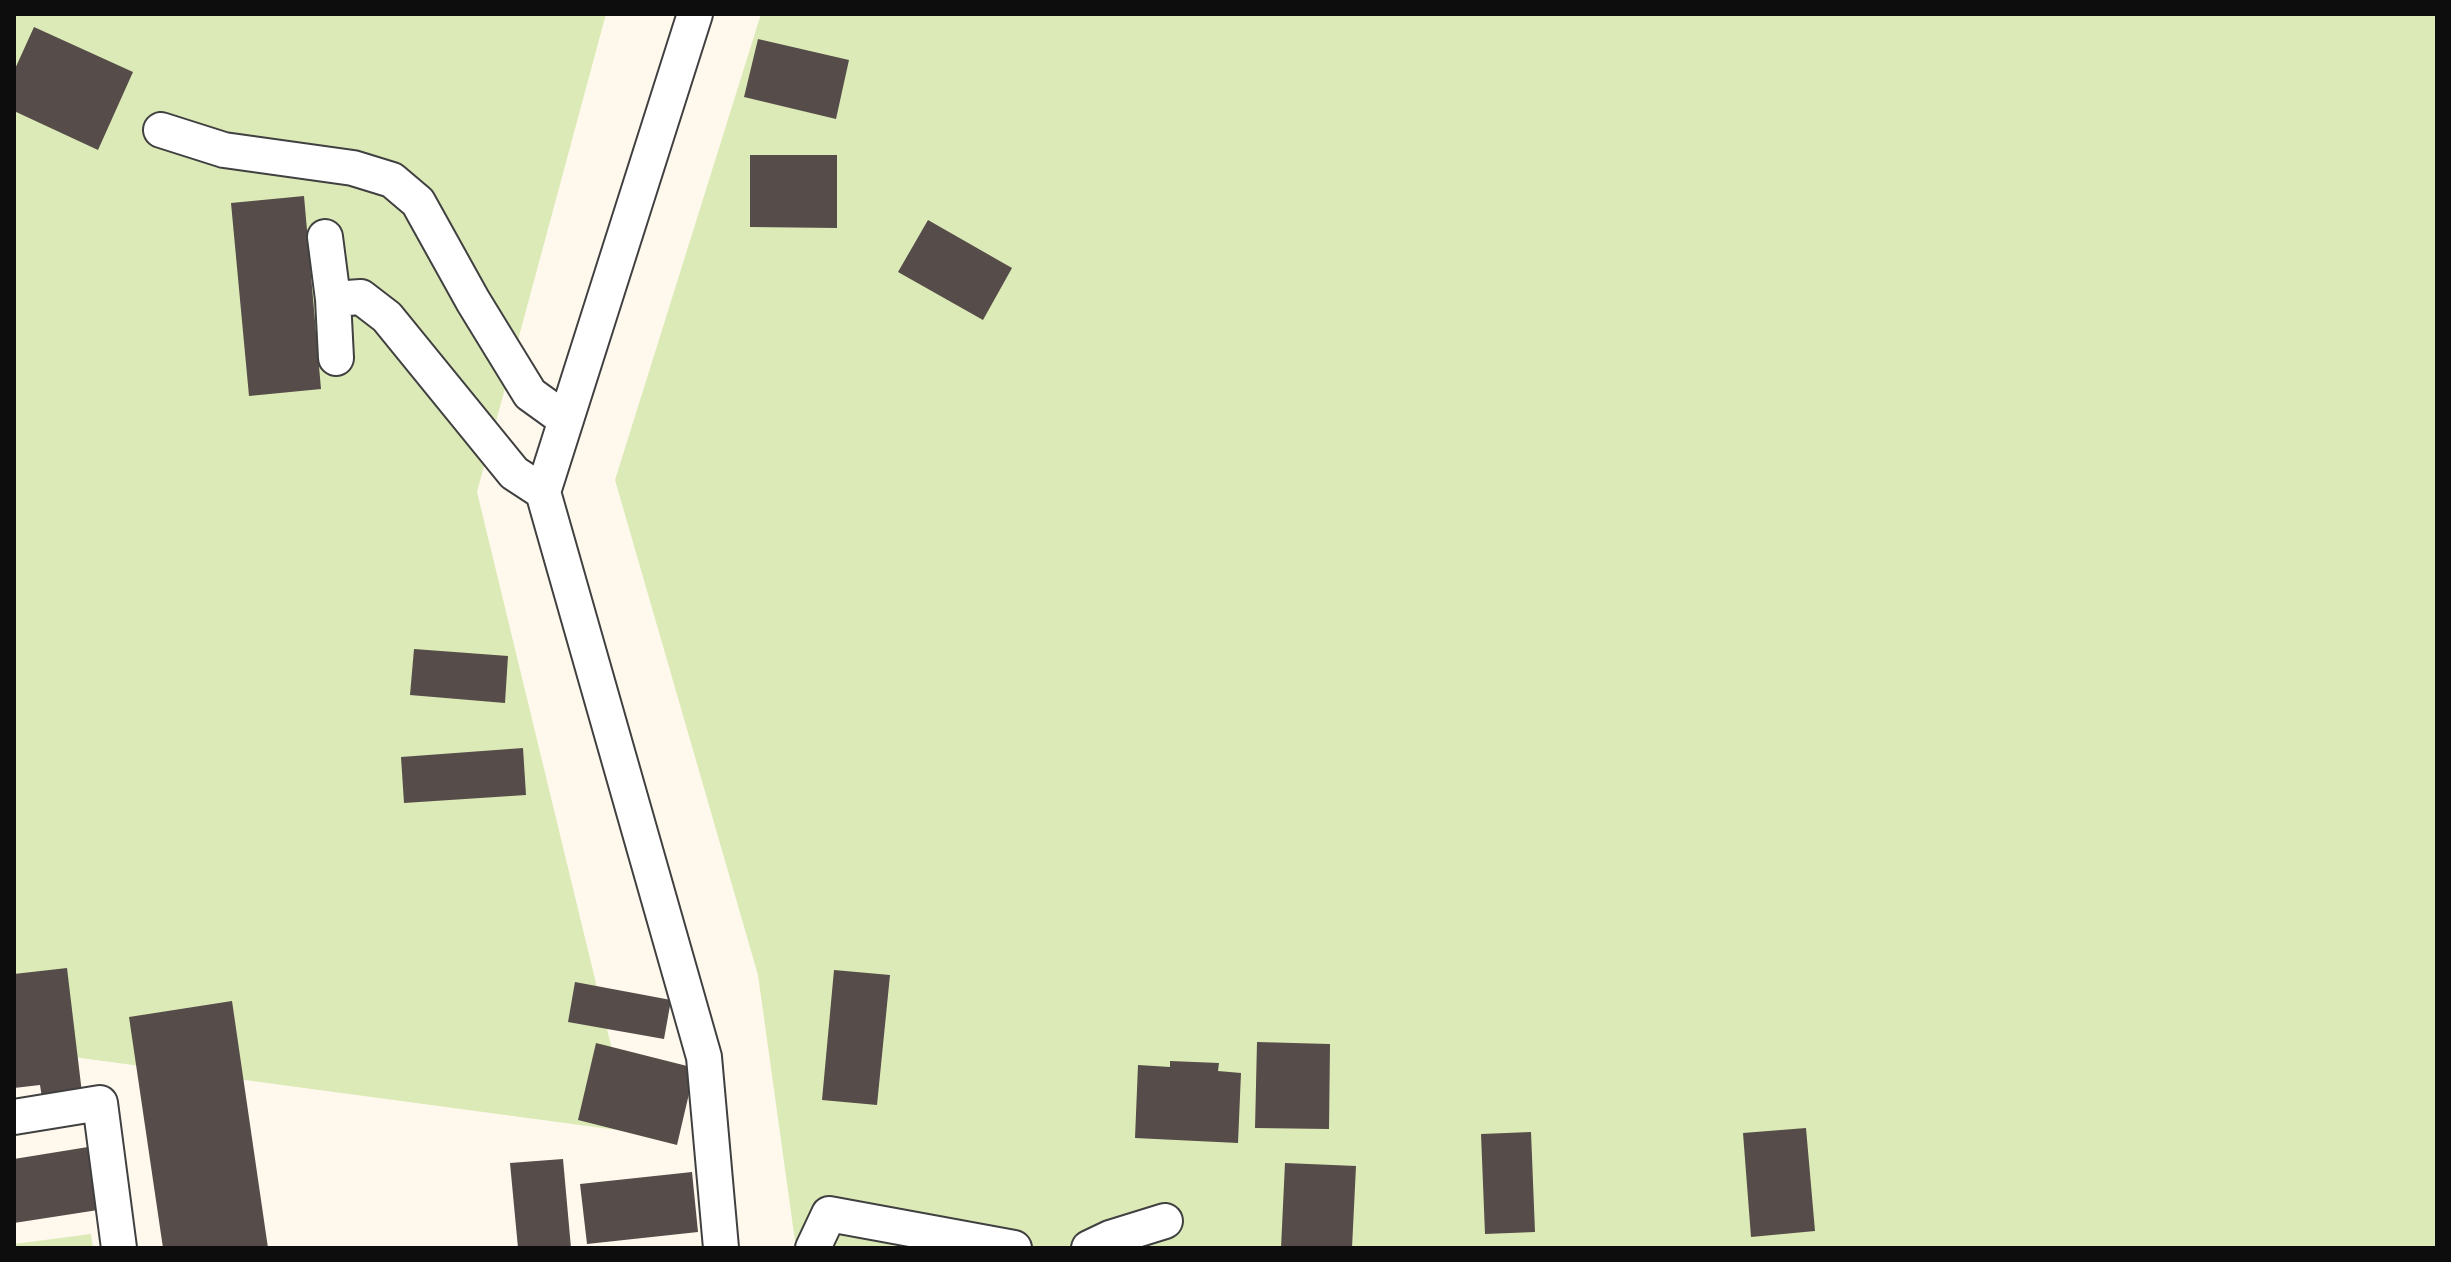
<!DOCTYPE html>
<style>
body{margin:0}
#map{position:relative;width:2451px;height:1262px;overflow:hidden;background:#fff8ed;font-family:"Zilla Slab",serif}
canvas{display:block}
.frame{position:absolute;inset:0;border:16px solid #0d0d0d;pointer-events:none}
</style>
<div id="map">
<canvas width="2451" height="1262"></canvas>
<div class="frame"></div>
</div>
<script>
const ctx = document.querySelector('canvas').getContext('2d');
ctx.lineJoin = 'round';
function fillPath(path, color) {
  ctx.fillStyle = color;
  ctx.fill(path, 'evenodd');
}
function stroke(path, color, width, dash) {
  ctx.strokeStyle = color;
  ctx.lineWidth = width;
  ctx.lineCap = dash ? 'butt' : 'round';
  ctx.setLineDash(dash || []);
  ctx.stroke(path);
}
const green = new Path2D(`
 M14,14H606L477,492L632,1132L14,1049Z
 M761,14H2437V1248H796L758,975L615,480Z
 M91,1234L93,1248H14V1244Z`);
const building = new Path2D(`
 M34,27L133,72L98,150L14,111V71Z
 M758,39L849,60L836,119L744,97Z
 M750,155H837V228L750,227Z
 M304,196L321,389L249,396L231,203Z
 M928,220L1012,268L983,320L898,272Z
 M414,649L508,656L505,703L410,695Z
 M523,748L526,795L404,803L401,757Z
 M67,968L82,1093L42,1098L40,1085L14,1088V974Z
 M834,970L890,975L877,1105L822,1100Z
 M575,982L671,1000L664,1039L568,1022Z
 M232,1001L268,1248H163L129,1017Z
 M1257,1042L1330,1044L1329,1129L1255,1128Z
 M596,1043L695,1068L677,1145L578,1120Z
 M1170,1061L1219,1063L1218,1071L1241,1073L1238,1143L1135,1138L1138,1065L1170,1067Z
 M1806,1128L1815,1231L1751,1237L1743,1133Z
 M1531,1132L1535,1232L1485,1234L1481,1134Z
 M88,1147L98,1210L14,1223V1159Z
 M563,1159L571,1248H518L510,1163Z
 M1285,1163L1356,1166L1352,1248H1281Z
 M692,1172L698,1232L587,1244L580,1184Z`);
const street = new Path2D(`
 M695,14L543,492L704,1057L721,1248
 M161,130L224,150L353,168L392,180L418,202L473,301L530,394L566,420
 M325,237L333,299
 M336,358L333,299L361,297L387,317L514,473L543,492
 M14,1117L100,1103L119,1248
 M813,1248L829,1214L1014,1248
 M1089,1248L1110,1238L1165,1221`);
fillPath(green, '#dceab7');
fillPath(building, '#564c49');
stroke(street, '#404040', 38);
stroke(street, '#fff', 34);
</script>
